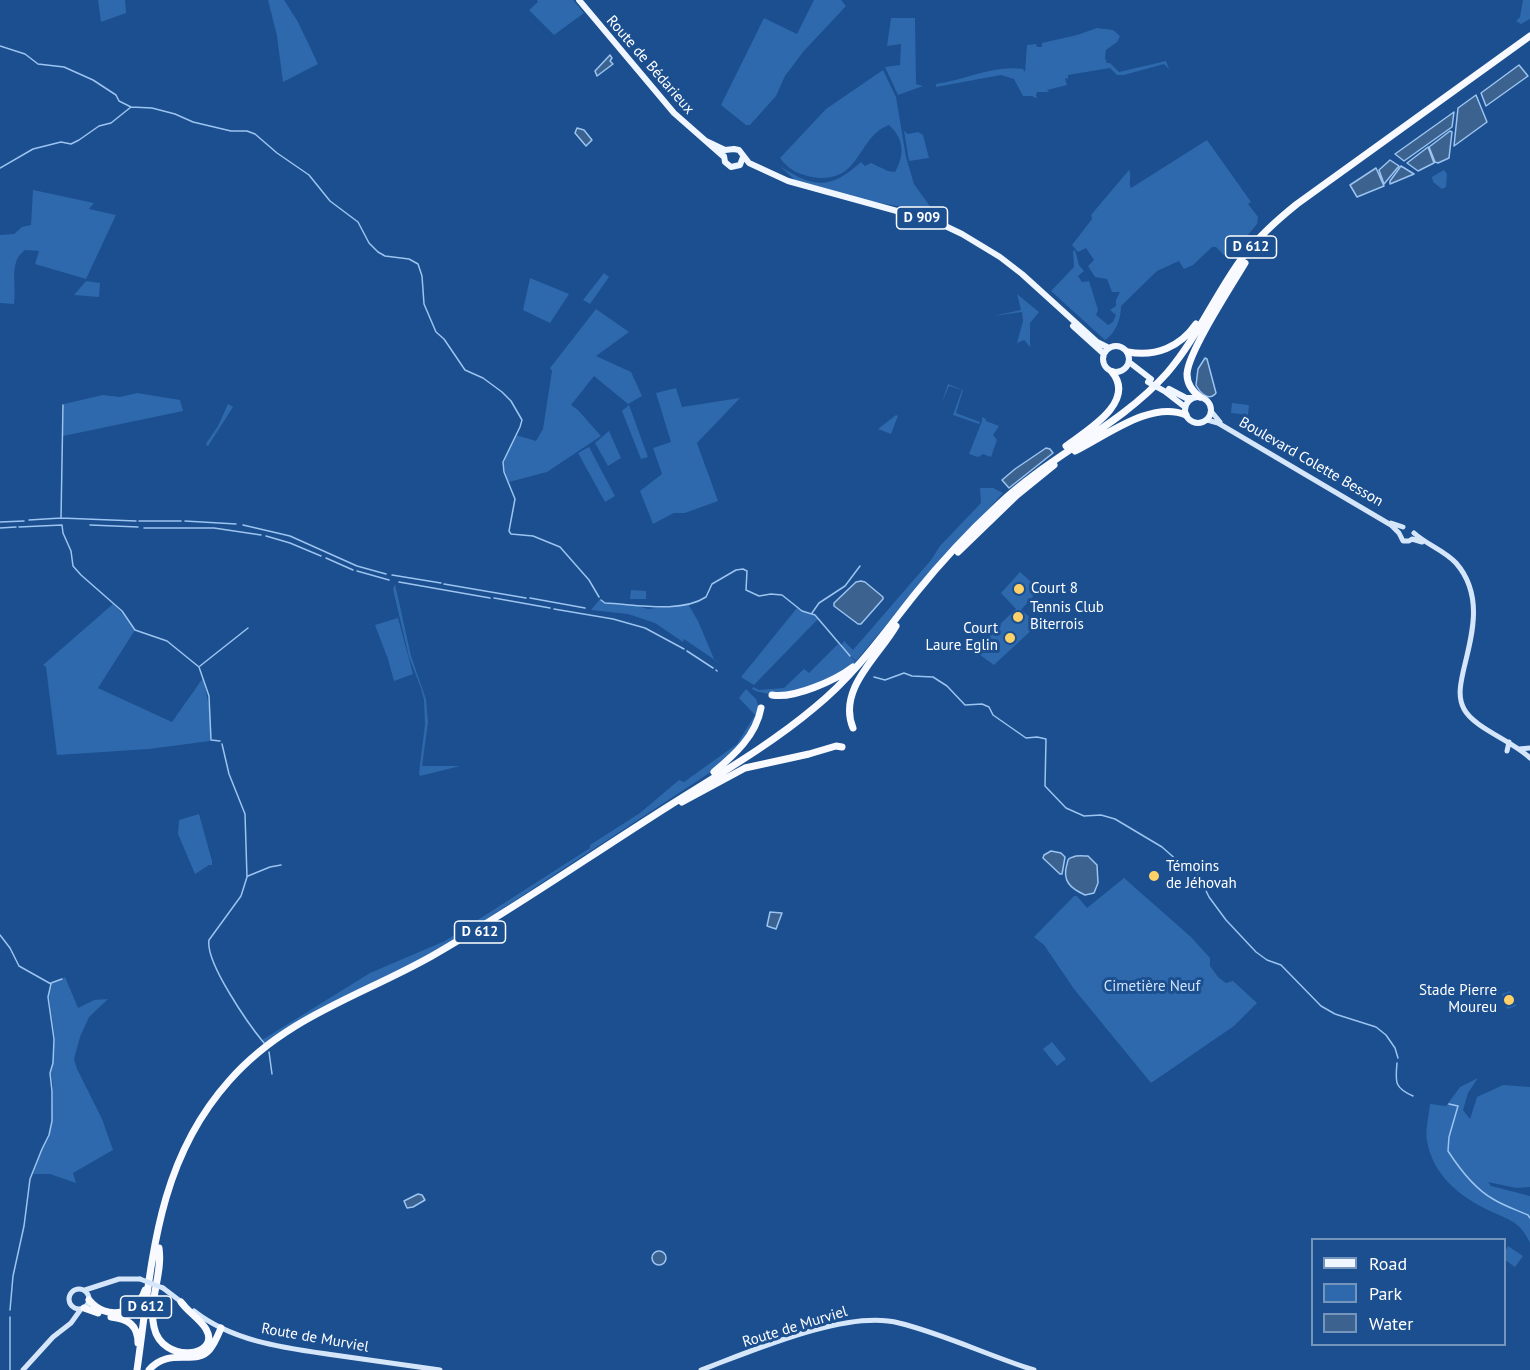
<!DOCTYPE html>
<meta charset="utf-8">
<style>
body{margin:0}
#map{position:relative;width:1530px;height:1370px;overflow:hidden;background:#1b4f8f;font-family:"PT Sans",sans-serif}
canvas{display:block}
.legend{position:absolute;left:1311px;top:1238px;width:195px;height:108px;box-sizing:border-box;background:#1b4f8f;border:2px solid #7695bc;margin:0;padding:8px 10px;list-style:none;font-size:18px;color:#fff}
.legend li{display:flex;align-items:center;gap:12px;height:30px}
.legend b{width:30px;border:2px solid #7695bc}
</style>
<div id="map">
<canvas width="1530" height="1370"></canvas>
<ul class="legend">
<li><b style="height:8px;background:#f0f6ff"></b>Road</li>
<li><b style="height:16px;background:#2e69ad"></b>Park</li>
<li><b style="height:16px;background:#3c6290"></b>Water</li>
</ul>
</div>
<script>
const ctx = document.querySelector('canvas').getContext('2d');
ctx.lineJoin = 'round';
function fillPath(path, color) {
  ctx.fillStyle = color;
  ctx.fill(path, 'evenodd');
}
function stroke(path, color, width, dash) {
  ctx.strokeStyle = color;
  ctx.lineWidth = width;
  ctx.lineCap = dash ? 'butt' : 'round';
  ctx.setLineDash(dash || []);
  ctx.stroke(path);
}
function drawText(font, color, halo, rows, align = 'center') {
  ctx.font = font + ' "PT Sans",sans-serif';
  ctx.lineWidth = 6;
  ctx.setLineDash([]);
  ctx.textBaseline = 'middle';
  ctx.strokeStyle = halo;
  ctx.fillStyle = color;
  for (const [text, x, y, turn = 0] of rows) {
    ctx.save();
    ctx.translate(x, y);
    ctx.rotate((+turn || 0) * Math.PI / 180);
    ctx.textAlign = isNaN(turn) ? turn : align;
    if (halo) ctx.strokeText(text, 0, 0);
    ctx.fillText(text, 0, 0);
    ctx.restore();
  }
}
const green = new Path2D(`
 M98,0H125L126,13L101,22Z
 M268,0H284L298,22L318,64L283,82L277,36Z
 M537,0H573L584,13L554,35L529,10L538,2Z
 M814,0H841L846,6L803,52L785,76L776,96L750,125H746L721,105L764,18L797,34Z
 M1523,0H1530V19L1521,24L1516,21L1520,17Z
 M891,18H915L916,84L923,86L898,95L885,67L900,65L901,44L887,46Z
 M1097,28L1113,30L1120,36L1117,42L1106,50L1105,58L1107,63H1110L1119,72L1166,61L1169,69L1164,64L1124,75H1117L1110,68L1068,75V79L1065,78L1067,85L1047,90L1049,92H1037L1036,95L1037,98H1036L1032,96H1023L1014,79L1001,75L936,87V84C965,80 993,65 1023,69L1025,72L1027,45L1036,44L1037,47H1042V43L1077,35Z
 M883,70L896,97L906,157L914,184L939,219L928,214L927,212L861,199L795,180L780,166C814,189 831,189 861,162L865,166L871,163L888,171L895,172C905,154 904,139 889,125C856,137 862,185 812,177C798,174 789,170 780,158L826,109Z
 M904,131L908,134L918,132L923,135L929,158L909,161Z
 M1207,140L1251,202L1248,204L1258,217L1257,224L1228,259L1216,247H1212L1193,265L1184,269L1179,261L1157,271L1121,306C1121,319 1116,333 1105,340L1051,291L1074,267L1073,251L1075,250L1079,265L1084,271L1078,276L1082,282L1089,281L1098,310L1096,315L1108,325L1113,322L1116,315L1110,310L1116,306V300L1120,292H1112L1107,279L1095,277L1088,266L1094,260L1086,248L1078,252L1072,245L1092,219L1091,215L1129,170C1132,176 1128,183 1131,188Z
 M1444,170L1447,174L1446,187L1442,189L1433,182L1432,177Z
 M33,190L94,203L89,209L116,215L86,279L35,264L39,251L25,250C8,262 17,285 14,304L0,303V235L14,234L22,227L31,225Z
 M604,273L609,277L590,304L583,300Z
 M530,278L569,294L550,323L523,310Z
 M86,281L100,283L99,297L74,295Z
 M1017,294L1039,312L1030,323V347L1024,340L1017,343L1023,321L1022,312L993,316L1021,310Z
 M596,309L629,332L596,356L631,372L642,396L628,404L594,376L571,405L578,410L601,436L547,472L509,482C499,459 506,456 516,435L536,441L543,429L552,371L550,368Z
 M948,384L963,390L956,413L980,422L979,424L953,415L962,390L949,386L942,402Z
 M676,388L682,407L740,398L697,443L718,501L685,513H674L653,524L640,491L662,474L653,448L671,442L656,393Z
 M137,393L180,400L183,411L63,436L64,404L103,395L120,397Z
 M1232,403L1249,405L1248,415L1231,413Z
 M228,404L233,407L208,446L206,445L207,442L218,426Z
 M629,405L648,457L641,459L622,411Z
 M896,415L898,416L891,434L878,429Z
 M982,417L986,419V421L999,426L993,435L997,440L991,457L983,454L978,457L969,454L982,421Z
 M609,431L621,458L608,466L595,443Z
 M589,447L615,496L605,502L578,453Z
 M980,488H993L1003,493L921,583L856,661L841,646L844,641L853,650L931,560L940,546L981,503Z
 M1020,572L1039,589L1021,610L1038,624L994,665L973,650L1016,609L1001,593Z
 M395,584L411,656L426,699L428,722L422,766H460L420,776L419,773L425,725L424,700L421,688L409,657L393,589Z
 M631,590L646,591V599H630Z
 M600,599L605,603L634,605L648,609L688,604L698,621L714,659L722,665L684,639L683,642L655,623L628,614L591,610Z
 M113,604L123,614L135,630L98,688L172,722L203,678L210,711V741L149,749L57,755L46,667L43,665Z
 M797,608L813,615L818,619L754,685L741,677Z
 M398,618L413,674L394,681L388,659L375,625Z
 M838,644L856,662C835,680 778,704 752,689L753,687L759,690L784,688L804,669L809,673Z
 M746,689L756,699L760,711L742,745L711,772L447,945L265,1044L262,1040L370,973L445,941L590,848V845L640,813L679,780L684,782L737,744L755,715L739,698Z
 M199,814L212,861V865H209L195,874L178,834L179,820Z
 M1124,878L1191,937L1210,958V966L1218,977L1226,983L1233,981L1257,1003L1234,1026L1151,1083L1074,989L1044,945L1034,937L1074,896H1077L1087,908Z
 M65,977L78,1008L94,1000L108,999L89,1017L80,1037L74,1059L77,1069L102,1119L113,1150L73,1173L76,1183L50,1174H33L42,1149L49,1137L52,1119L53,1086L51,1073L55,1038L49,996L52,985L51,983L61,980Z
 M1510,991L1516,1006L1507,1009L1502,994Z
 M1052,1042L1066,1059L1057,1066L1043,1049Z
 M1478,1078L1468,1093L1463,1110L1470,1119L1477,1097L1503,1085L1530,1087V1187L1516,1188L1488,1182L1491,1186L1530,1196V1243C1520,1221 1509,1220 1488,1210C1459,1196 1433,1175 1427,1141C1425,1130 1429,1115 1430,1104L1446,1106L1460,1087Z
 M1508,1246L1523,1256L1515,1267L1505,1260V1251Z`);
const water = new Path2D(`
 M610,55L612,58L610,61L613,64L597,76L595,71Z
 M1519,65L1528,76L1486,106L1481,93Z
 M1476,95L1487,122L1454,146L1458,108Z
 M1454,112L1452,127L1404,161L1395,154Z
 M577,128L584,130L592,140L586,146L575,133Z
 M1450,131L1452,132L1449,158L1438,163L1435,162L1429,147Z
 M1428,147L1434,163L1418,171L1407,163Z
 M1390,160L1399,166L1384,184L1379,170Z
 M1401,166L1414,174L1390,184V181Z
 M1376,168L1384,186L1357,197L1350,185Z
 M1205,358L1207,359L1216,393C1209,402 1200,393 1196,385L1198,369Z
 M1046,448L1050,449L1053,453L1009,488L1002,480L1015,469Z
 M861,581L865,582L883,597V599L861,624H858L834,606V603L856,582Z
 M1051,851L1061,853L1065,857L1062,874H1060L1043,858L1044,855Z
 M1088,856L1097,865L1098,883L1094,893L1085,895C1070,888 1062,881 1067,864C1068,860 1068,858 1073,857C1077,855 1084,856 1088,856Z
 M770,912L782,913L776,929L767,926Z
 M418,1194L422,1195L425,1200L413,1207L407,1208L404,1201Z
 M652 1258a7 7 0 1 1 14 0a7 7 0 1 1-14 0Z`);
const stream = new Path2D(`
 M0,46L25,54L38,64L64,67L93,80L116,95L119,101L131,107L152,108L175,114L193,122L231,131H247L255,134L277,153L309,175L330,201L358,222L369,243L378,252L385,256L409,259L418,264L422,276L424,304L436,332L444,339L465,370L483,378L502,392L511,401L522,420L520,427L503,462L504,472L515,499L509,531L511,534L533,536L560,547L589,580L599,597
 M0,168L33,149L61,142L71,144L79,140L99,126L111,123L131,107
 M61,518L63,405
 M29,520L61,518L136,521
 M139,521H181
 M185,521L236,524
 M0,522L24,521
 M90,525L138,527
 M243,525L290,536L357,566L386,574
 M19,527L62,525L63,533L71,551L73,566L81,575L122,611L135,630L167,641L199,667L209,696L211,740L220,741
 M0,528L16,527
 M144,528H214L261,535
 M266,536L290,543L321,556
 M326,558L353,570
 M357,571L389,580
 M392,575L441,583
 M399,582L490,598
 M444,584L526,598
 M494,598L550,608
 M530,598L585,608
 M601,600L605,603C634,604 680,614 706,597L712,584L736,570L743,569L747,571L746,590L759,596L771,594L782,595L802,611L815,615L850,656
 M554,609L613,619L645,628L684,649
 M812,613L819,603L845,586L860,566
 M687,651L713,668
 M200,666L248,628
 M716,670L717,671
 M874,677L885,680L904,673L912,676L933,677L947,686L965,705L982,704L989,707L993,715L1026,738L1037,737L1046,739L1045,786L1066,808L1084,816L1101,815L1115,819L1162,847L1179,862L1195,868L1209,897L1226,920L1256,952L1267,960L1281,965L1321,1006L1335,1014L1376,1027L1386,1035L1395,1048L1398,1058
 M222,744L229,774L245,814L247,877L241,896L209,940C205,962 249,1025 264,1043
 M248,876L270,867L281,865
 M0,935L10,948L19,966L51,984L48,997L54,1039L53,1063L50,1073L52,1091V1121L49,1135L42,1149L30,1179L24,1226L13,1276L10,1310
 M51,983L62,979
 M269,1052L272,1074
 M1397,1063C1395,1083 1395,1088 1413,1096
 M1449,1104L1458,1106L1449,1137L1448,1151C1459,1168 1475,1189 1493,1199C1504,1206 1517,1210 1528,1215L1530,1218
 M10,1370V1317`);
const secondary = new Path2D(`
 M1211,411L1220,422
 M1207,420L1218,423L1391,525L1399,533L1403,541H1409L1412,539L1422,542
 M1391,523L1403,527
 M1414,533C1427,545 1444,550 1456,563C1483,594 1473,632 1464,668C1461,682 1457,696 1464,709C1474,728 1513,741 1530,758
 M1519,749L1530,748
 M1507,751L1509,742
 M163,1288L184,1304
 M69 1299a10 10 0 1 1 20 0a10 10 0 1 1-20 0Z
 M85,1290L119,1279H140
 M194,1311C233,1342 286,1348 334,1355C369,1360 405,1365 440,1370
 M23,1370L53,1337L71,1323L81,1309
 M701,1370C752,1351 847,1309 899,1323C944,1334 989,1356 1034,1370`);
const primary = new Path2D(`
 M579,0L674,113L724,157
 M706,141L725,150L734,149L739,150L749,163L788,181L915,216L941,224L962,234L1000,257L1022,274L1097,342L1109,348
 M724,156L725,162L731,167L740,165L743,157
 M1073,326L1104,354
 M1103 359a13 13 0 1 1 26 0a13 13 0 1 1-26 0Z
 M1129,362L1151,379
 M1169,389L1186,398H1192
 M1167,393L1185,407
 M1185 410a13 13 0 1 1 26 0a13 13 0 1 1-26 0Z`);
const trunk = new Path2D(`
 M1128,352C1156,357 1180,347 1196,324
 M1200,397C1192,391 1187,384 1187,374C1188,352 1232,285 1245,263
 M1066,446C1086,431 1137,402 1112,372
 M1075,451C1106,436 1151,400 1186,415
 M958,552L1017,495L1054,465
 M772,695C794,699 836,680 853,667
 M853,728C837,689 879,656 896,626
 M714,772C734,755 756,736 761,708
 M682,802L745,768L809,754L836,746L842,747
 M159,1248C163,1274 148,1301 154,1327C162,1365 222,1357 206,1329C200,1319 188,1312 181,1302
 M89,1300C106,1321 137,1315 145,1290
 M84,1308L98,1313
 M111,1317C128,1319 138,1325 138,1343
 M137,1370C152,1265 155,1164 229,1081C285,1017 361,996 432,956C507,913 578,864 650,818C705,782 764,750 814,708C855,675 884,633 916,593C941,562 969,532 998,505C1050,455 1119,427 1167,373C1197,338 1215,295 1242,258C1258,237 1277,220 1297,204L1530,36
 M149,1370C169,1346 196,1367 210,1349C215,1343 218,1335 221,1328`);
const secondaryBridge = new Path2D(`
 M140,1279L163,1288`);
const primaryBridge = new Path2D(`
 M1148,382L1166,392`);
const markers = [
 [1019,589,6,"#ffd166"],
 [1018,617,6,"#ffd166"],
 [1010,638,6,"#ffd166"],
 [1154,876,6,"#ffd166"],
 [1509,1000,6,"#ffd166"]
];
const shields = [
 [922,218,51],
 [1251,247,51],
 [480,932,51],
 [146,1307,51]
];
const shieldNames = [
 ["D 909",922,218],
 ["D 612",1251,247],
 ["D 612",480,932],
 ["D 612",146,1307]
];
const streetNames = [
 ["Route de Bédarieux",650,65,49],
 ["Boulevard Colette Besson",1311,462,30],
 ["Route de Murviel",795,1327,-17],
 ["Route de Murviel",315,1338,10]
];
const poiNames = [
 ["Court 8",1031,589],
 ["Tennis Club",1030,608],
 ["Biterrois",1030,625],
 ["Court",998,629,"right"],
 ["Laure Eglin",998,646,"right"],
 ["Témoins",1166,867],
 ["de Jéhovah",1166,884],
 ["Stade Pierre",1497,991,"right"],
 ["Moureu",1497,1008,"right"]
];
const parkNames = [
 ["Cimetière Neuf",1152,987]
];
fillPath(green, '#2e69ad');
fillPath(water, '#3c6290');
stroke(water, '#9cc4f0', 1.5);
stroke(stream, '#9cc4f0', 1.5);
stroke(secondary, '#d6e6fa', 5);
stroke(primary, '#f0f6ff', 6);
stroke(trunk, '#f8faff', 7);
stroke(secondaryBridge, '#d6e6fa', 5);
stroke(primaryBridge, '#f0f6ff', 6);
for (const [x, y, r, color] of markers) {
  const dot = new Path2D();
  dot.arc(x, y, r, 0, 2 * Math.PI);
  ctx.fillStyle = color;
  ctx.fill(dot);
  stroke(dot, '#1b4f8f', 2);
}
for (const [x, y, w] of shields) {
  const box = new Path2D();
  box.roundRect(x - w / 2, y - 11, w, 22, 4.5);
  ctx.fillStyle = '#1b4f8f';
  ctx.fill(box);
  stroke(box, '#fff', 1.5);
}
drawText('bold 14px', '#fff', null, shieldNames);
drawText('15px', '#fff', '#1b4f8f', streetNames);
drawText('15px', '#fff', '#1b4f8f', poiNames, 'left');
drawText('15px', '#cfe3fa', '#1b4f8f', parkNames);
</script>
